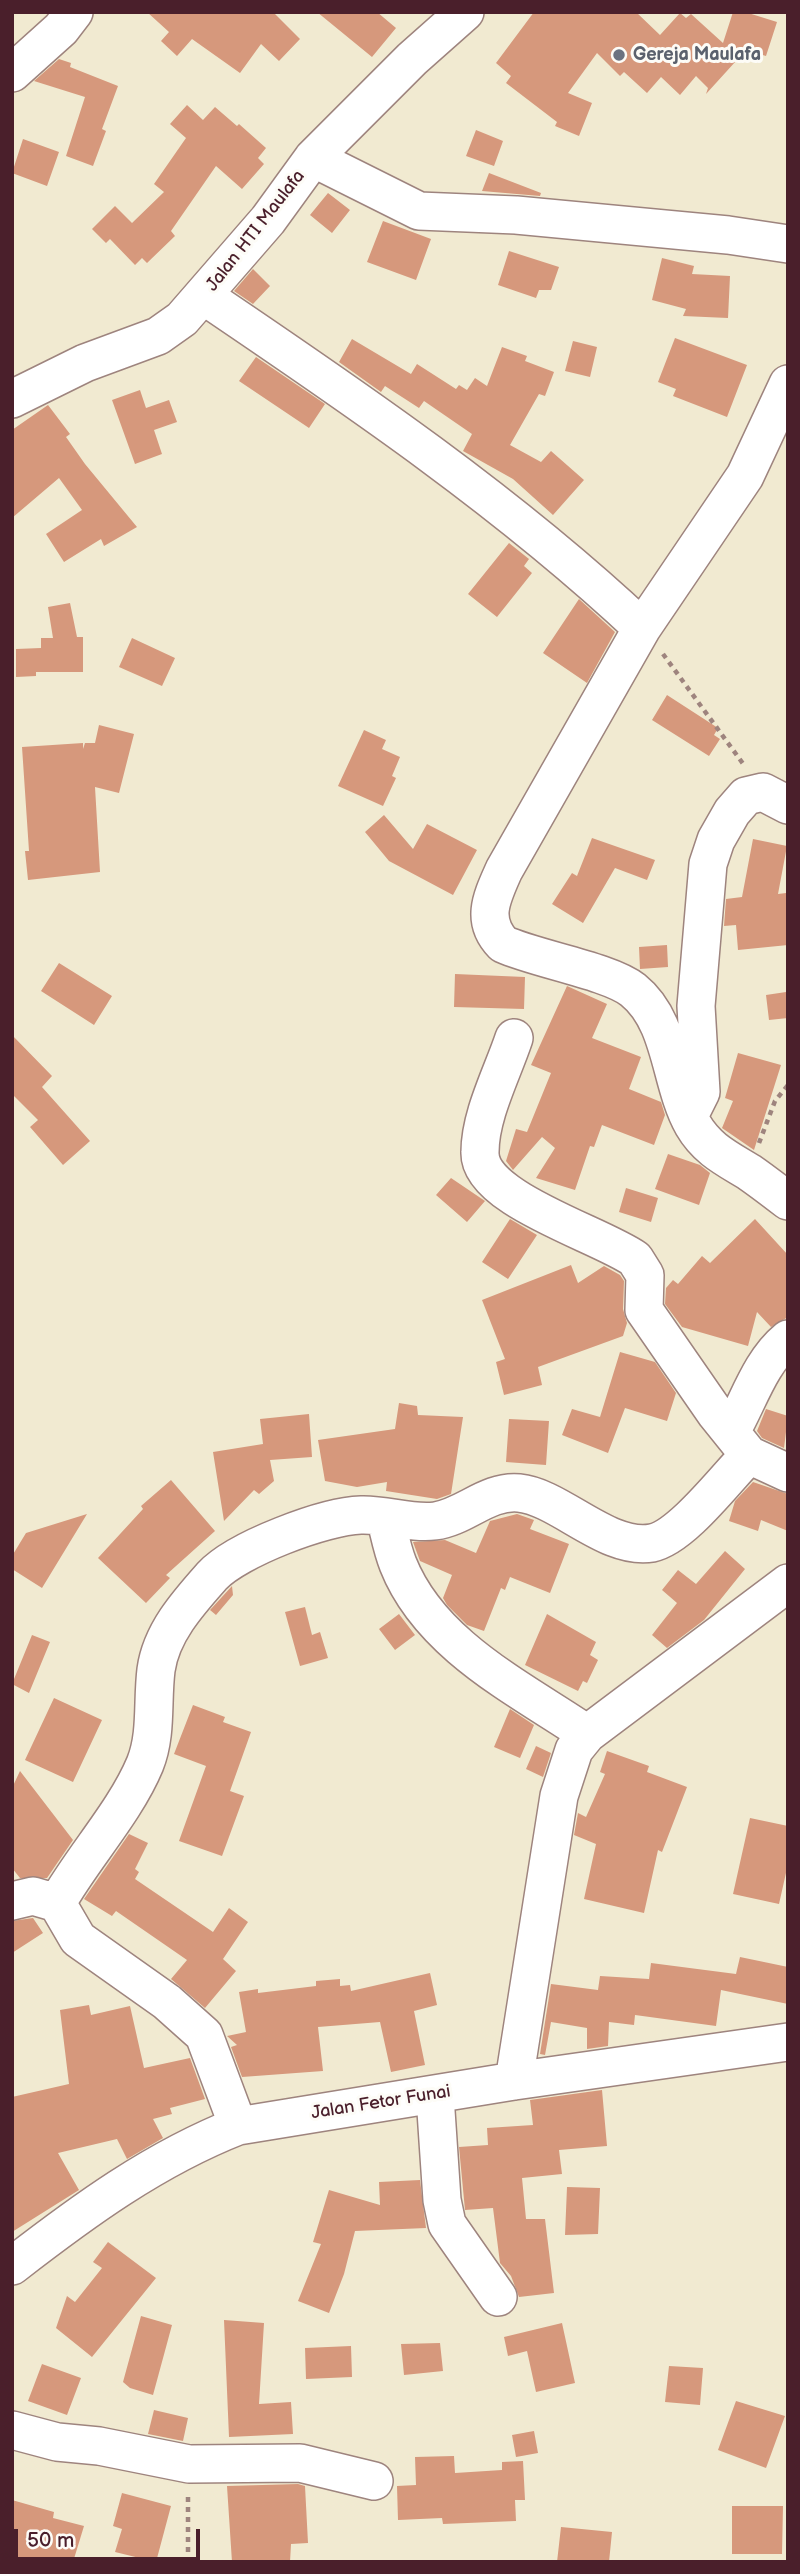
<!DOCTYPE html>
<style>
body{margin:0}
#map{position:relative;width:800px;height:2574px;overflow:hidden;background:#f1ead1;font-family:"Balsamiq Sans",sans-serif}
canvas{display:block}
.frame{position:absolute;inset:0;border:14px solid #4a1f2b;pointer-events:none}
.scale{position:absolute;left:14px;top:2529px;width:186px;height:32px;box-sizing:border-box;border:4px solid #4a1f2b;border-top:0;padding-left:9px;font-size:21px;line-height:24px;white-space:nowrap;color:#4a1f2b;-webkit-text-stroke:5px #fdfcf7;paint-order:stroke}
</style>
<div id="map">
<canvas width="800" height="2574"></canvas>
<div class="frame"></div>
<div class="scale">50 m</div>
</div>
<script>
const ctx = document.querySelector('canvas').getContext('2d');
ctx.lineJoin = 'round';
function fillPath(path, color) {
  ctx.fillStyle = color;
  ctx.fill(path, 'evenodd');
}
function stroke(path, color, width, dash) {
  ctx.strokeStyle = color;
  ctx.lineWidth = width;
  ctx.lineCap = dash ? 'butt' : 'round';
  ctx.setLineDash(dash || []);
  ctx.stroke(path);
}
function drawText(font, color, halo, rows, align = 'center') {
  ctx.font = font + ' "Balsamiq Sans",sans-serif';
  ctx.lineWidth = 6;
  ctx.setLineDash([]);
  ctx.textBaseline = 'middle';
  ctx.strokeStyle = halo;
  ctx.fillStyle = color;
  for (const [text, x, y, turn = 0] of rows) {
    ctx.save();
    ctx.translate(x, y);
    ctx.rotate((+turn || 0) * Math.PI / 180);
    ctx.textAlign = isNaN(turn) ? turn : align;
    if (halo) ctx.strokeText(text, 0, 0);
    ctx.fillText(text, 0, 0);
    ctx.restore();
  }
}
const building = new Path2D(`
 M147,12H273L300,39L279,61L261,44L240,73L192,39L177,56L161,41L169,32Z
 M317,12H377L396,28L372,57Z
 M534,12H636L660,35L680,13L686,18L691,14L723,43L733,12H745L777,22L766,56L746,50L706,94L708,88L696,76L680,95L661,77L647,93L624,72L620,76L597,53L568,93L592,103L579,136L555,126L557,122L506,83L511,76L496,63Z
 M59,59L71,63L70,67L118,86L102,129L106,131L93,166L66,156L85,97L34,81Z
 M187,105L203,120L215,107L237,126L239,124L266,148L258,158L264,164L242,189L216,166L171,231L175,236L147,263L142,258L135,265L110,239L106,243L92,229L115,206L132,223L164,192L154,184L186,138L170,124Z
 M476,130L503,141L494,166L466,156Z
 M23,139L59,152L47,186L12,173Z
 M489,173L541,193L540,196L482,191Z
 M328,193L350,210L332,233L310,215Z
 M383,221L431,239L416,280L367,262Z
 M509,251L559,267L551,290H539L536,298L498,285Z
 M662,258L694,266L692,274L730,276L728,318L683,316L686,309L652,300Z
 M253,269L270,286L253,304L234,291Z
 M675,338L747,365L727,417L673,396L676,389L658,382Z
 M352,339L411,374L417,364L456,389L459,385L467,390L475,378L487,386L502,347L527,356L525,361L554,372L545,396L539,394L510,445L541,462L551,451L584,480L553,515L513,479L463,451L472,434L424,401L419,408L385,386L381,392L339,362Z
 M573,341L597,347L590,377L565,371Z
 M256,357L325,404L309,428L239,381Z
 M140,390L146,408L169,400L177,422L154,430L162,454L135,464L112,400Z
 M48,405L70,434L66,437L85,464L137,527L104,546L101,539L64,562L46,534L82,510L59,478L12,518V430Z
 M509,543L529,559L524,566L532,573L497,617L468,594Z
 M579,599L615,632L587,683L543,653Z
 M70,603L77,637H83V672H36V676L16,677V649L41,648V638H53L48,607Z
 M132,638L175,658L162,686L119,667Z
 M667,695L718,728L714,735L720,739L709,756L652,720Z
 M99,725L134,734L119,793L95,787L100,872L28,880L25,851H29L22,747L83,743V749L85,743H95Z
 M364,730L386,740L382,749L400,757L392,776L396,778L383,806L338,786Z
 M384,815L413,849L427,824L477,850L453,895L389,861L365,832Z
 M592,838L655,860L647,880L615,868L583,923L552,904L572,873L577,876Z
 M753,839L787,846L778,894L786,893L788,945L738,950L736,925L724,926L726,899L742,897Z
 M667,945L668,967L640,969L639,947Z
 M59,963L112,996L94,1025L41,991Z
 M455,974L525,977L524,1009L454,1007Z
 M567,986L607,1004L592,1038L641,1057L629,1089L661,1102L665,1115L654,1145L602,1125L594,1147L590,1146L575,1190L536,1178L555,1148L542,1137L513,1170L506,1161L516,1129L527,1132L551,1073L531,1065Z
 M786,992L788,1018L769,1020L766,995Z
 M12,1035L52,1076L42,1087L90,1141L63,1165L30,1127L38,1120L12,1094Z
 M738,1053L781,1065L754,1150L722,1128L733,1101L725,1098Z
 M668,1154L700,1165L710,1173L699,1205L655,1189Z
 M451,1178L485,1201L467,1222L436,1195Z
 M626,1188L658,1198L651,1222L619,1212Z
 M510,1219L537,1235L508,1279L482,1262Z
 M755,1219L788,1255V1317L771,1327L757,1312L748,1346L682,1327L665,1304L666,1288L673,1280L678,1284L702,1256L710,1263Z
 M571,1265L578,1283L604,1266L620,1275L624,1281L623,1309L627,1323L623,1336L538,1367L542,1385L504,1395L496,1362L505,1359L482,1300Z
 M620,1352L655,1362L676,1393L667,1421L625,1408L608,1453L562,1435L572,1409L600,1417Z
 M399,1403L417,1406L418,1415L463,1417L451,1494L437,1499L386,1491L387,1482L357,1487L325,1481L318,1440L395,1429Z
 M766,1409L788,1416L784,1448L762,1438L757,1431Z
 M309,1414L312,1457L270,1460L274,1481L259,1494L254,1490L224,1521L213,1452L263,1444L260,1419Z
 M509,1419L549,1421L546,1465L506,1462Z
 M171,1480L215,1531L166,1575L170,1578L146,1603L98,1558L143,1509L141,1506Z
 M753,1482L788,1494V1531L761,1520L758,1531L729,1521L735,1501Z
 M87,1514L42,1588L12,1569V1556L26,1533Z
 M517,1514L534,1520L530,1529L569,1544L550,1593L510,1577L505,1590L501,1588L484,1631L467,1625L447,1605L443,1598L452,1575L420,1561L413,1542L445,1540L476,1553L490,1521Z
 M725,1551L745,1569L704,1620L667,1648L652,1635L677,1603L662,1590L678,1570L696,1584Z
 M232,1586L233,1595L216,1615L210,1610Z
 M305,1607L312,1635L320,1632L328,1658L300,1666L285,1612Z
 M399,1614L415,1635L395,1650L379,1629Z
 M547,1614L596,1642L590,1655L598,1660L587,1683L583,1681L578,1691L525,1665Z
 M32,1635L50,1642L29,1693L12,1684Z
 M54,1698L102,1720L73,1782L25,1760Z
 M193,1705L225,1717L223,1722L251,1732L230,1791L244,1796L222,1856L179,1841L206,1766L174,1754Z
 M510,1709L534,1725L520,1758L494,1747Z
 M536,1746L551,1753L543,1777L526,1769Z
 M607,1751L649,1766L647,1772L687,1787L662,1852L658,1850L644,1913L584,1899L596,1844L574,1835L578,1813L586,1817L605,1774L600,1772Z
 M20,1771L73,1840L47,1878H20L12,1868V1788Z
 M750,1818L788,1826V1864L779,1904L733,1894Z
 M129,1834L148,1843L135,1869L139,1872L135,1879L213,1932L229,1908L248,1922L223,1959L236,1971L205,2008L171,1979L187,1960L116,1911L112,1916L84,1899Z
 M33,1918L43,1933L12,1953V1921Z
 M740,1957L788,1967V2004L721,1990L716,2026L635,2015L634,2025L609,2022L608,2046L587,2049V2028L551,2022L545,2055L540,2054L551,1984L598,1990L600,1976L649,1979L651,1963L736,1974Z
 M430,1973L437,2005L414,2011L425,2065L391,2072L380,2022L343,2025L318,2027L323,2071L242,2077L231,2047L237,2045L227,2036L246,2032L239,1992L258,1989V1993L316,1986V1981L340,1979V1986L350,1985L351,1991Z
 M89,2005L91,2015L130,2006L144,2068L190,2058L205,2099L170,2108L172,2114L153,2119L163,2138L127,2159L117,2139L58,2153L79,2190L12,2232V2097L69,2084L60,2010Z
 M602,2090L607,2146L559,2150L562,2174L522,2178L526,2219H545L554,2293L519,2297L511,2276L500,2263L493,2208L465,2210L459,2147L488,2145L487,2128L533,2125L530,2100Z
 M420,2180L426,2228L355,2231L344,2274L329,2313L298,2301L321,2244L313,2242L329,2190L380,2205L379,2182Z
 M567,2187L600,2188L598,2234L565,2235Z
 M108,2242L156,2278L92,2357L56,2328L67,2296L75,2302L102,2268L93,2262Z
 M141,2316L172,2325L153,2395L130,2388L123,2382Z
 M224,2320L264,2323L259,2404L291,2402L293,2434L229,2437Z
 M562,2323L575,2383L536,2392L527,2351L508,2356L504,2337Z
 M440,2343L443,2371L404,2375L401,2344Z
 M351,2346L352,2377L306,2379L305,2348Z
 M42,2364L81,2378L67,2415L28,2401Z
 M669,2366L703,2368L700,2405L665,2402Z
 M736,2401L785,2416L766,2468L718,2450Z
 M154,2410L188,2418L183,2441L148,2434Z
 M534,2431L538,2453L516,2457L512,2435Z
 M454,2456L455,2473L502,2470V2462L523,2461L525,2500H515L516,2521L443,2524L442,2518L398,2520L397,2486L416,2485L415,2457Z
 M298,2484L305,2486L308,2543L291,2544L290,2562H232L227,2486Z
 M122,2493L171,2506L156,2562L115,2552L122,2529L113,2526Z
 M12,2500L54,2512L53,2518L84,2526L73,2562H12Z
 M732,2506H783L782,2554H732Z
 M561,2527L612,2532L609,2562H557Z`);
const path = new Path2D(`
 M663,654L744,765
 M759,1143L775,1101L788,1085
 M188,2562V2493`);
const minor = new Path2D(`
 M12,73L61,29L74,12
 M313,158L419,211L516,215L728,235L788,244
 M204,296C355,398 509,503 642,628
 M788,384L745,476L642,628L504,870C492,897 480,920 503,944C536,959 609,971 633,990C673,1022 669,1083 693,1125C707,1149 726,1158 749,1172C762,1181 775,1191 788,1201
 M12,399L85,363L158,336L182,319L268,220L313,158L412,59L465,12
 M514,1038C502,1074 480,1115 480,1152C478,1199 600,1234 635,1259L645,1275L644,1310L716,1414L749,1455L788,1473
 M689,1116L701,1092L696,1006L708,864L716,840L732,812L746,796L763,792L788,805
 M732,1430C749,1400 760,1362 788,1339
 M385,1517C389,1532 392,1549 398,1564C430,1645 519,1688 587,1734
 M12,1901L33,1896L57,1903
 M514,2081L559,1796L574,1750L587,1734L788,1583
 M435,2096L442,2200L447,2224L498,2297
 M238,2126L204,2035L167,2002L78,1939L57,1903C83,1857 125,1812 145,1764C157,1734 152,1702 156,1670C161,1633 188,1603 212,1576C237,1549 325,1516 361,1515C386,1514 410,1524 435,1521C465,1517 487,1490 519,1493C560,1497 607,1551 652,1543C682,1537 727,1477 749,1455
 M12,2266C83,2211 154,2159 238,2126L514,2081L788,2042
 M12,2430L57,2442L99,2446L189,2464L300,2463L374,2481`);
const markers = [
 [619,55,7,"#6b7280"]
];
const worshipNames = [
 ["Gereja Maulafa",633,55]
];
const streetNames = [
 ["Jalan HTI Maulafa",256,231,-52],
 ["Jalan Fetor Funai",381,2103,-9]
];
fillPath(building, '#d6987c');
stroke(minor, '#9e847e', 40);
stroke(path, '#9e847e', 4.5, [5, 5]);
stroke(minor, '#fff', 37);
for (const [x, y, r, color] of markers) {
  const dot = new Path2D();
  dot.arc(x, y, r, 0, 2 * Math.PI);
  ctx.fillStyle = color;
  ctx.fill(dot);
  stroke(dot, '#fdfcf7', 2.5);
}
drawText('bold 18px', '#5b616d', '#fdfcf7', worshipNames, 'left');
drawText('18px', '#4a1f2b', '#fdfcf7', streetNames);
</script>
